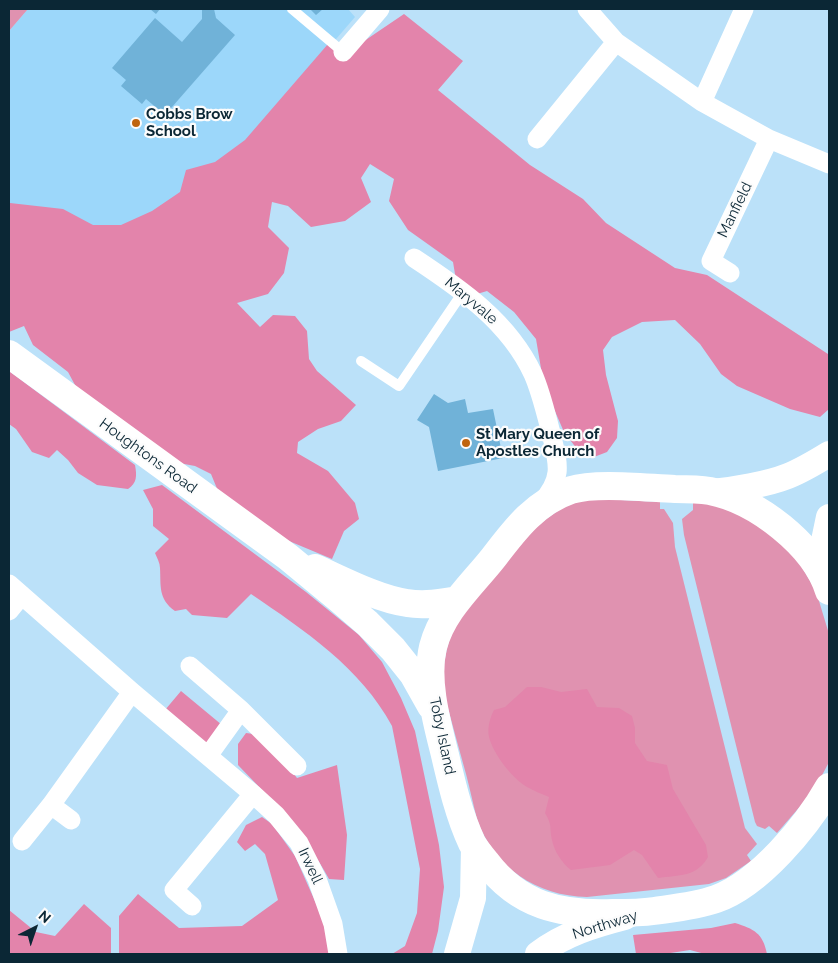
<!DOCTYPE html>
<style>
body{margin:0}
#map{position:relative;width:838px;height:963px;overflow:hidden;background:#bbe1f9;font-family:Raleway,sans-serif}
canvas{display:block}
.frame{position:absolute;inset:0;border:10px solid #0b2735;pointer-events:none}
.north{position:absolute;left:10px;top:903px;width:50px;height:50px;-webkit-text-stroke:4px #fcfcfc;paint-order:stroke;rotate:41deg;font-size:14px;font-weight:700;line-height:20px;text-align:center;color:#0b2735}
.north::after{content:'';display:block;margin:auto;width:18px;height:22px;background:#0b2735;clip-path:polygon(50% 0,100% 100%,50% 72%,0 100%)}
</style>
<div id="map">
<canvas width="838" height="963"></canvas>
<div class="frame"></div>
<div class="north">N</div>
</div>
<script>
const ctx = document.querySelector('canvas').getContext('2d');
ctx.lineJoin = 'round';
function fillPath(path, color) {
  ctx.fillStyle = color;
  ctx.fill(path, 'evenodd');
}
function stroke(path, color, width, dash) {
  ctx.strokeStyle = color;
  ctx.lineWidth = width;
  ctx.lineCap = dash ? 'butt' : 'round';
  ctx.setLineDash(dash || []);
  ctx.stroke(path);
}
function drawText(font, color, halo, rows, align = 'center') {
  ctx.font = font + ' Raleway,sans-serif';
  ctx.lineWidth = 4.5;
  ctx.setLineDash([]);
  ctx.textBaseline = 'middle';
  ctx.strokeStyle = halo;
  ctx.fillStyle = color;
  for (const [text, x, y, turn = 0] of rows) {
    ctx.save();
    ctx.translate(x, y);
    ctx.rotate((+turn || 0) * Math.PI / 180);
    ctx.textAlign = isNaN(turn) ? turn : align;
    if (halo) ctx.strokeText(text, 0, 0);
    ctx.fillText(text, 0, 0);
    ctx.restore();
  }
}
const built = new Path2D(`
 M28,9H348L355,17L133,275L9,216V31Z`);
const green = new Path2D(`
 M9,9H28L9,31Z
 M601,499L660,502V509H664L673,523L675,547L745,828L757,844L747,855L751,861L726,878L709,884L587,897C537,896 494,868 477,819C473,804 470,789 466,774C459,749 452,723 445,697L443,678L444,664L447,648L452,632L460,617L522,536L572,501Z
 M693,502L707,503L742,514L793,552L816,591L829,634V762L818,783L810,795L777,833L769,826L765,829L757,826L755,822L684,535L682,519L693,510Z`);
const forest = new Path2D(`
 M404,14L463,61L438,90L530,165L583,199L606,223L675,268L707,275L828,354L829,409L820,417L790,409L737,386L721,374L700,344L675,320L642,322L612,337L603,350L606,375L618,421L617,438L607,452L594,457L577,449L564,432L544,386L536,339L514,312L487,291L477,294L456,280L453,262L408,230L389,201L394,179L370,164L361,178L371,202L345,221L311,227L288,206L272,202L268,227L289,248L284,273L268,294L237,303L260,327L273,315L295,316L307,331L309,359L317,371L356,405L341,421L318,429L298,442L297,453L328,471L355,503L359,519L344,531L332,559L277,536L218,491L211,474L195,466L179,463L82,398L68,372L33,345L24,326L9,332V202L10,203L63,209L93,225H121L152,211L180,192L186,170L215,162L245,140L328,44L342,56Z
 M9,371L135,465C137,476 137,483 128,489L97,485L78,473L68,460L57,450L49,458L32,452L16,429L9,424Z
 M162,485L306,592L359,635L382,662L401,698L415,731L439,845L444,887L438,931L432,954H392L405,946L417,913L420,869L392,726C361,668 304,630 251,594L227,618L192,615L186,609L175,611C158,599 161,586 160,568C160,563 157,558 155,553L169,539L153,526V509L143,490Z
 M527,687H541L561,692L587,689L597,707L619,708L632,716L635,728V743L647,761L667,765L673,789L706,845L708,857C697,877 679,875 658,878L642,855L634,850L610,865L571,870C562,863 554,851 552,840C549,826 553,827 545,813L549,797C542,794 534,791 527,787C511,777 494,755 489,737C487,728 490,718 494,710L505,707Z
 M181,691L222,725L207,744L165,710Z
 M246,733L261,735L280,756L297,778L337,765L347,835L344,880L329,879C305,834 274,802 238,765V744Z
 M262,817L272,824L295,856L322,917L331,954H119V916L138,894L179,928L242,926L278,900L265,854L255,844L245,851L237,842L246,825Z
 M84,904L111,928V954H9V910L36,932L55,936Z
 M735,923C754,929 763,933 767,954H705L690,950L664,954H636L633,935L711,928Z`);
const building = new Path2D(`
 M150,9H160L156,14Z
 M202,9H214L216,18L235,35L165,115L146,99L142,104L121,86L126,80L112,68L155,18L182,42L202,19Z
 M310,9H323L316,15Z
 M434,394L448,403L465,399L468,413L493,409L503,458L438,471L429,427L417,420Z`);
const lane = new Path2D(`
 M292,9L343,52
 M361,361L399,386L463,292`);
const street = new Path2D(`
 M587,9L616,42L702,102L769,139L829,164
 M343,52L380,9
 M702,102L744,9
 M537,139L616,42
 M414,258C461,289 509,322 533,374C541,392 546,414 551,433C558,463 564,478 541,503
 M730,273L711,261L769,139
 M9,584L132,692L253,794L276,815L299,843L317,879L333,924L338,954
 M9,611L22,595
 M190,666L241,710L297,766
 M208,756L241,710
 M51,805L71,820
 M22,841L51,805L132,692
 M192,906L174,890L253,794`);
const secondary = new Path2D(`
 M712,492C733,490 768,484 788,476C803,470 816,462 829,454
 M826,580L824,541L829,517
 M457,954L473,898L474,846
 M538,954C564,934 594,925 625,917`);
const primary = new Path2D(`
 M9,354L288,557L339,599L367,623L393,649L413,674L431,706
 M315,568C342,580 378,599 407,603C424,606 441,603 458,600
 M829,591C815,545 756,500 710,491C698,489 686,489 675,489C647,488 596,482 571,490C536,502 516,528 494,557C472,585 442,611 433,647C425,681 437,723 445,755C452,785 459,815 472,843C476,850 481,856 486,862C519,906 561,915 613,913C627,913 640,913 654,911C675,908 696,906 716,899C759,884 807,826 829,787`);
const markers = [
 [136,123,5,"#bf640e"],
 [466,443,5,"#bf640e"]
];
const poiNames = [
 ["Cobbs Brow",146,114],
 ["School",146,131],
 ["St Mary Queen of",476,434],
 ["Apostles Church",476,451]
];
const streetNames = [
 ["Manfield",735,210,-64],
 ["Maryvale",471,301,40],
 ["Houghtons Road",148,456,36],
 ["Toby Island",442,736,78],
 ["Irwell",310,866,65],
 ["Northway",605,925,-17]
];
fillPath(built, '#9cd7fa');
fillPath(green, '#e092b0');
fillPath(forest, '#e384ab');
fillPath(building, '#70b2d8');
stroke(lane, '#fff', 10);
stroke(street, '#fff', 19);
stroke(secondary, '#fff', 26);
stroke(primary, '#fff', 28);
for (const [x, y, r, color] of markers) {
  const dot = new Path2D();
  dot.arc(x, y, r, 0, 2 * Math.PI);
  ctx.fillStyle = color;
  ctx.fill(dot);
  stroke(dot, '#fcfcfc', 2);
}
drawText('bold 15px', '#0b2735', '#fcfcfc', poiNames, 'left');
drawText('15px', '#0b2735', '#fcfcfc', streetNames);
</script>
